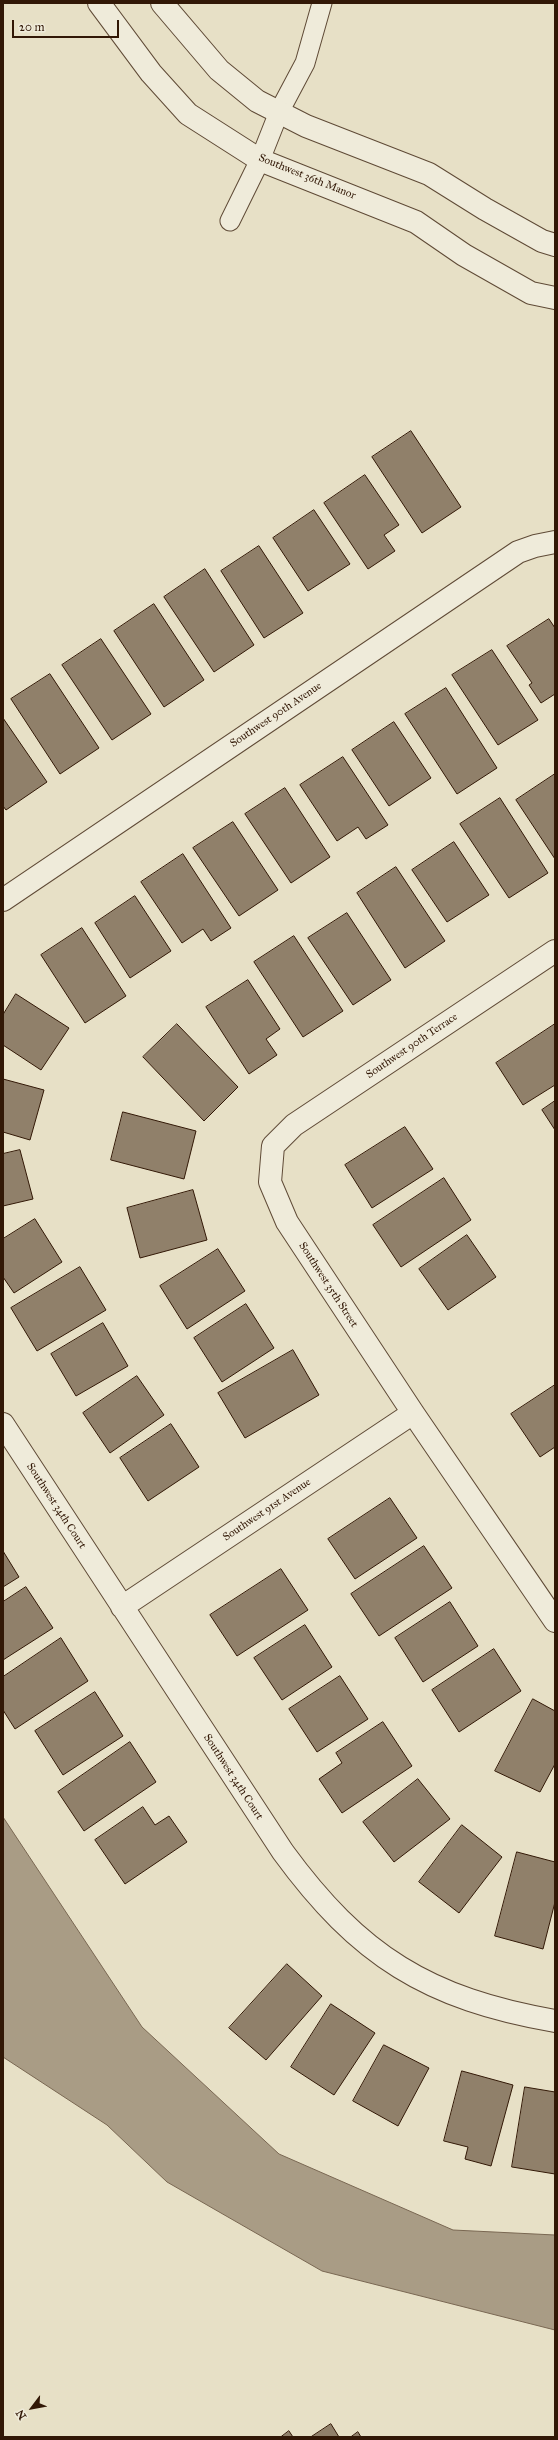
<!DOCTYPE html>
<style>
body{margin:0}
#map{position:relative;width:558px;height:2440px;overflow:hidden;background:#e7e0c6;font-family:"IM FELL Great Primer",serif}
canvas{display:block}
.frame{position:absolute;inset:0;border:4px solid #321806;pointer-events:none}
.north{position:absolute;left:12px;top:2388px;width:40px;height:40px;-webkit-text-stroke:3px #efebda;paint-order:stroke;rotate:238deg;font-size:11px;font-weight:700;line-height:16px;text-align:center;color:#321806}
.north::after{content:'';display:block;margin:auto;width:14px;height:18px;background:#321806;clip-path:polygon(50% 0,100% 100%,50% 72%,0 100%)}
.scale{position:absolute;left:12px;top:20px;width:107px;height:18px;box-sizing:border-box;border:2px solid #321806;border-top:0;padding-left:5px;font-size:12px;line-height:14px;white-space:nowrap;color:#321806;-webkit-text-stroke:3px #efebda;paint-order:stroke}
</style>
<div id="map">
<canvas width="558" height="2440"></canvas>
<div class="frame"></div>
<div class="north">N</div>
<div class="scale">20 m</div>
</div>
<script>
const ctx = document.querySelector('canvas').getContext('2d');
ctx.lineJoin = 'round';
function fillPath(path, color) {
  ctx.fillStyle = color;
  ctx.fill(path, 'evenodd');
}
function stroke(path, color, width, dash) {
  ctx.strokeStyle = color;
  ctx.lineWidth = width;
  ctx.lineCap = dash ? 'butt' : 'round';
  ctx.setLineDash(dash || []);
  ctx.stroke(path);
}
function drawText(font, color, halo, rows, align = 'center') {
  ctx.font = font + ' "IM FELL Great Primer",serif';
  ctx.lineWidth = 3;
  ctx.setLineDash([]);
  ctx.textBaseline = 'middle';
  ctx.strokeStyle = halo;
  ctx.fillStyle = color;
  for (const [text, x, y, turn = 0] of rows) {
    ctx.save();
    ctx.translate(x, y);
    ctx.rotate((+turn || 0) * Math.PI / 180);
    ctx.textAlign = isNaN(turn) ? turn : align;
    if (halo) ctx.strokeText(text, 0, 0);
    ctx.fillText(text, 0, 0);
    ctx.restore();
  }
}
const water = new Path2D(`
 M3,1817L142,2027L279,2154L453,2230L555,2235V2330L322,2271L167,2182L107,2125L3,2057Z`);
const building = new Path2D(`
 M411,431L461,507L422,533L372,457Z
 M365,475L399,525L384,535L395,551L368,569L324,503Z
 M314,510L350,564L308,591L273,538Z
 M259,546L303,613L264,638L221,571Z
 M205,569L254,645L214,672L164,597Z
 M154,604L204,680L164,707L114,631Z
 M549,619L555,628V694L541,703L529,685L532,683L507,646Z
 M101,639L151,714L112,740L62,665Z
 M492,650L538,720L498,745L452,675Z
 M50,674L99,748L60,774L11,699Z
 M446,688L497,768L457,794L405,714Z
 M3,718L47,782L6,810L3,806Z
 M394,722L431,778L389,806L352,750Z
 M343,757L388,825L366,839L358,827L337,841L300,785Z
 M555,774V859L516,800Z
 M285,788L330,857L291,883L245,814Z
 M500,798L548,873L509,898L460,824Z
 M233,822L278,890L239,916L193,848Z
 M454,842L489,895L447,922L412,870Z
 M183,854L231,928L211,941L203,929L182,943L141,882Z
 M396,867L445,941L405,968L357,893Z
 M135,896L171,951L130,978L95,923Z
 M347,913L391,980L353,1005L308,938Z
 M82,928L126,996L85,1023L41,955Z
 M294,936L343,1011L303,1037L254,962Z
 M248,980L280,1029L266,1039L277,1055L249,1074L206,1007Z
 M16,994L69,1028L41,1070L3,1045V1015Z
 M177,1024L238,1087L204,1121L143,1057Z
 M555,1024V1085L523,1105L496,1063Z
 M3,1079L44,1090L30,1140L3,1132Z
 M555,1101V1130L542,1110Z
 M123,1112L196,1131L184,1179L111,1160Z
 M405,1127L433,1169L372,1208L345,1165Z
 M20,1150L33,1199L3,1206V1154Z
 M444,1178L471,1220L401,1267L373,1225Z
 M193,1190L207,1240L140,1258L127,1208Z
 M35,1219L62,1262L14,1293L3,1277V1239Z
 M467,1235L496,1277L448,1310L419,1269Z
 M218,1249L245,1291L187,1329L160,1286Z
 M80,1267L106,1310L37,1351L11,1308Z
 M246,1304L274,1348L222,1382L194,1338Z
 M103,1323L128,1366L76,1396L51,1354Z
 M293,1350L319,1395L245,1438L218,1393Z
 M137,1376L164,1415L110,1453L83,1413Z
 M555,1385V1447L540,1457L511,1414Z
 M171,1424L199,1467L148,1501L120,1458Z
 M390,1498L417,1538L355,1579L328,1539Z
 M424,1546L452,1588L379,1636L351,1594Z
 M3,1551L19,1577L3,1587Z
 M281,1569L308,1610L237,1656L210,1615Z
 M26,1587L53,1628L3,1660V1602Z
 M450,1602L478,1646L423,1682L395,1638Z
 M305,1625L332,1667L282,1700L254,1658Z
 M61,1638L88,1681L15,1729L3,1710V1677Z
 M494,1649L521,1691L459,1732L432,1690Z
 M340,1676L368,1719L317,1752L289,1709Z
 M95,1692L123,1736L63,1775L35,1731Z
 M533,1699L555,1711V1764L540,1792L495,1771Z
 M383,1722L412,1766L342,1813L319,1779L342,1763L336,1753Z
 M130,1742L156,1782L84,1831L58,1792Z
 M418,1779L450,1819L394,1862L363,1822Z
 M143,1807L155,1825L169,1816L187,1842L125,1884L95,1840Z
 M462,1825L502,1857L459,1913L419,1882Z
 M517,1852L555,1862V1902L543,1949L495,1936Z
 M287,1964L322,1996L266,2060L229,2028Z
 M331,2004L375,2033L334,2095L291,2067Z
 M384,2045L429,2068L398,2126L353,2101Z
 M462,2071L513,2085L491,2166L465,2159L468,2147L444,2141Z
 M525,2087L555,2092V2174L512,2167Z
 M331,2424L339,2437H311Z
 M289,2431L293,2437H281Z
 M358,2432L361,2437H351Z`);
const lane = new Path2D(`
 M230,221L260,160L279,112L305,63L322,3`);
const street = new Path2D(`
 M99,3L151,73L188,114L260,160L416,222L464,255L531,293L555,298
 M162,3L219,70L257,101L306,126L429,174L485,209L542,241L555,245
 M3,900L518,552L535,546L555,542
 M555,951L294,1125L273,1146L270,1182L287,1222L413,1413L555,1621
 M3,1424L283,1852C359,1956 428,1999 555,2021
 M122,1607L413,1413`);
const streetNames = [
 ["Southwest 36th Manor",307,177,22],
 ["Southwest 90th Avenue",276,715,-34],
 ["Southwest 90th Terrace",412,1046,-34],
 ["Southwest 35th Street",328,1285,57],
 ["Southwest 34th Court",56,1506,57],
 ["Southwest 91st Avenue",267,1510,-34],
 ["Southwest 34th Court",233,1777,57]
];
fillPath(water, '#a99c85');
stroke(water, '#796752', 1);
fillPath(building, '#90806a');
stroke(building, '#321806', 1);
stroke(lane, '#5f4a36', 21);
stroke(street, '#5f4a36', 24);
stroke(lane, '#efebda', 19);
stroke(street, '#efebda', 22);
drawText('11px', '#321806', '#efebda', streetNames);
</script>
